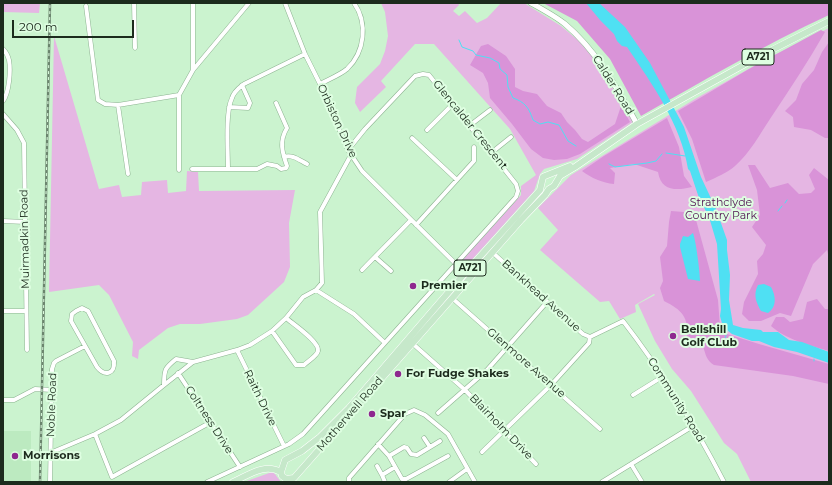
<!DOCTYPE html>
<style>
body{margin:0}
#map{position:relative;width:832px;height:485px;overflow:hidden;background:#cbf3cf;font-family:Montserrat,sans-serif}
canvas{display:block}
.frame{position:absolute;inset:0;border:4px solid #1c2b1d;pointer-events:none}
.scale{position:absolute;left:12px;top:20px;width:122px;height:18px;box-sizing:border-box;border:2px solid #1c2b1d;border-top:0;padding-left:5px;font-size:12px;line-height:14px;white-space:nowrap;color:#1c2b1d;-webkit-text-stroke:3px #defee1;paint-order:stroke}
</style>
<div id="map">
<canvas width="832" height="485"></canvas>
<div class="frame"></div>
<div class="scale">200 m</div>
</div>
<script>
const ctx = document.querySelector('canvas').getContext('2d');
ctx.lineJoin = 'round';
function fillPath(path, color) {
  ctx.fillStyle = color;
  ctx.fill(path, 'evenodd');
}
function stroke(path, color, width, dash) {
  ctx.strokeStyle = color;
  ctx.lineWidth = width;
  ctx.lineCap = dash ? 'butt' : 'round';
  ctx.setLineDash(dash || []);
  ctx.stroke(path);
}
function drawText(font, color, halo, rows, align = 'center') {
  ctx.font = font + ' Montserrat,sans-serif';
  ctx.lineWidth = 4;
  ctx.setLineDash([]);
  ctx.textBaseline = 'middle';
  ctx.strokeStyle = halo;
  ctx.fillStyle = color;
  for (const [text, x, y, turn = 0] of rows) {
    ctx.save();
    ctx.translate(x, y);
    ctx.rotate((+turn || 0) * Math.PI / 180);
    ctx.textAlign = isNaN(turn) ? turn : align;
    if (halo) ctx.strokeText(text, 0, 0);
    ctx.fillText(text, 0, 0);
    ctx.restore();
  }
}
const built = new Path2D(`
 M3,431H31V482H3Z`);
const green = new Path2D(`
 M3,3H40L39,13L3,12Z
 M381,3H458L459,5L453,11L459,16L465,11L477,23L487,18L501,3H524L561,26L579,41L597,62L633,122L577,159L544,169L540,174L534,191L468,264L462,260L521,195V186L536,175L510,129L434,44H415L381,81L386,87L360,112L355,103L357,87L380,64L385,51L388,36L385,12Z
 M829,28V482H751L737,454L724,443L691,391L672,369L655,341L638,304L655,295L654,294L635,305L636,312L620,319L609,301L600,302L540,250L558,230L538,208L571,175L695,99L768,58Z
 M54,36L99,189L119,185L122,197L141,195L142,182L167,180L168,193L186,191L187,171L198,172L199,191L295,190L289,223L290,267L284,282L248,315L237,319L200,324H180L168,328L139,350L138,359L132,356L133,342L109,295L99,285L49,292Z
 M272,472L275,474L281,482H244Z`);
const forest = new Path2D(`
 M543,3H829V15C764,45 703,81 641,116L610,59L577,21Z
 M821,30L825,32C808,62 789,90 770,119C760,134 750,153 735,166C727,173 717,177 706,182L692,139L678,111L749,69Z
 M829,42V138H825L811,130L794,127L793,117L785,111L796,100L802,84L814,70L822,52Z
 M488,44L506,56L515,69V87L523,91L537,94L547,106L561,113L567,122L575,130L582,139L588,142L615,124L621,106L630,122L580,154L567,159L554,160L543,158L531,149L512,124L490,98L488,83L483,73L470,65L481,46Z
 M667,118L679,147L684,176L692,187C676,191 661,191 658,172L634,164L610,168L615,173L614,184C603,183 591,178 582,171L604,156Z
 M748,165H755L770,188L788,183L799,194L811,193L815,189L809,175L814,168L829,180V258L827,250L813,264L791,316L780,313L761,321H749L742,314L744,302L758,274L757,261L763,254L766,245L752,227L760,215L757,190Z
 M671,211L684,212L696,220L718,300L720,327L727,334L759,344L829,364V384L793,376L714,365C699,356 711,340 687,338C689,317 682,310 664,301L660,288L663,281L660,257L667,246L669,222Z
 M817,299L825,309H829V351C811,346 785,339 771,326L776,317H784L790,322L803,319L807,302Z`);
const water = new Path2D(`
 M586,3H599L625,27L650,63L684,127L701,177L716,209L727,240V250L730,275L729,300L733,325L743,328L761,330L763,332H778L789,340L802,342L829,352V363L797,352L774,347L759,341H752L732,334L723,327L720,316L721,309L717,244L709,217L699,198L690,171L688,169C681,124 652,84 627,47L622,46L617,41L614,34L600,20Z
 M693,233C696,241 700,272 700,281L688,279L680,247V244L683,236L688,237Z
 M764,284L771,287C776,296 777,307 768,313L761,311C756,302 753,295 758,285Z`);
const stream = new Path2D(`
 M459,40L462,47L473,51L476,55L490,58L499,63L500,69L507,75L508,87L513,98C525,102 529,108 533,120L540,124L548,122L559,125L568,141L576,146
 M666,153L685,156
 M609,164L615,167L647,163L656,161L662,154
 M785,203L787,200
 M778,211L782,206
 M726,335L727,331
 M723,342L726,336
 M814,361V359`);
const minor = new Path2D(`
 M134,3L135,48
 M285,3L305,54L320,84L348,150L362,171L465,273
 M86,6L98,100L105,104L118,105L179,95
 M3,49C6,52 8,56 9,60C11,71 9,93 3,101
 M193,70L249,3
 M320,84C329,79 340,75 347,69C365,52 368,23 354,3
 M118,105L128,174
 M229,107L248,108L250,103L242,85
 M3,114L17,130L24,143L27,350
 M469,126L490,110
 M427,130L452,105
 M412,138L457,180
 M491,153L511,137
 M284,157C292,154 299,160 307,164
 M192,169H257L267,164L277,166L281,169L286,168L287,166C282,152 279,141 287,128L276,103
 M228,169C228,152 225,112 232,98C234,91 239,88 244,84L305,54
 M179,170V95L193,70V3
 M3,221L25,222
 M416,225L474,161V147
 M492,252L583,334L590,337
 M375,257L391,271
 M362,270L411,220
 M316,290L354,314L385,343
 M452,298L600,429
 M82,308L88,311L114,361C115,374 105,377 97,367L71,321L72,314L76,311Z
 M3,311H26
 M272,331L296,365H304C308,361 317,356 318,351C320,342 293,324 286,318
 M590,337L623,321C661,370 695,426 724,482
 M412,343L465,390L536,464
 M237,350L284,446
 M178,373L240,467
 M164,385C164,369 165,368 176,359L193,362
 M633,395L662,377
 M3,400H14L35,389L52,390
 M438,413L487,370L547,302
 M95,434L112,477L211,422
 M424,438L430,447
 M378,444L389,456L402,479H406L448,456
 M482,452L551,385L589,343L590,337
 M50,453L95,434L121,420L164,385L193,362L237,350L250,345L272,331L286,318L303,297L316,290L322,283L320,212L351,155
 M389,456L404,447L407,448L411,454L417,455L440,441
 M631,464L642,482
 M377,466L382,475L395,467
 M382,475L385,482
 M50,482L52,369L54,363L56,361L85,346
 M207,482L289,444L303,434L516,197L518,191L516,184L429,75L423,74L415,76L365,129L348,150
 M349,482V478L405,414L414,410L425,415L448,434L475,482
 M449,482L467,469
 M602,482L693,426`);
const tertiary = new Path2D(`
 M531,3C542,9 555,16 565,24C597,51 617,88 637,124`);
const primary = new Path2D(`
 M281,472L285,460L302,451L320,437L349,408L465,273L540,190L543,177L545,176L570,166
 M233,482C249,475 264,463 281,472L282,476L286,479L294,478L521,220L545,195L549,189L554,186L560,176L575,167L637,124L758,57L829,21`);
const rail = new Path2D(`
 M40,482L50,3`);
const markers = [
 [413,286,4,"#8e288f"],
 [673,336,4,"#8e288f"],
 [398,374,4,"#8e288f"],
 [372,414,4,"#8e288f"],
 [15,456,4,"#8e288f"]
];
const shields = [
 [758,57,32],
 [470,268,32]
];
const shieldNames = [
 ["A721",758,57],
 ["A721",470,268]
];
const streetNames = [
 ["Calder Road",613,85,58],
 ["Orbiston Drive",337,121,65],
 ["Glencalder Crescent",470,125,51],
 ["Muirmadkin Road",25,239,-91],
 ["Bankhead Avenue",541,296,42],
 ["Glenmore Avenue",526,363,41],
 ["Raith Drive",260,398,64],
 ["Community Road",676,400,58],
 ["Noble Road",52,405,-88],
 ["Motherwell Road",350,414,-49],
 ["Coltness Drive",209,420,57],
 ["Blairholm Drive",501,427,46]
];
const parkNames = [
 ["Strathclyde",721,203],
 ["Country Park",721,216]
];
const poiNames = [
 ["Premier",421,286],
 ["Bellshill",681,330],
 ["Golf CLub",681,343],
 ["For Fudge Shakes",406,374],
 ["Spar",380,414],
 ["Morrisons",23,456]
];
fillPath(built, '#bceac0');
fillPath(green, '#e5b6e3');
fillPath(forest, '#d993d8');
fillPath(water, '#4fe0f3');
stroke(stream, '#4fe0f3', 1);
stroke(minor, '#8db391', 5);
stroke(tertiary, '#8db391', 6);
stroke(primary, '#fff', 7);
stroke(minor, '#fff', 4);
stroke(tertiary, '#fff', 5);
stroke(primary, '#c6e8ca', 6);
stroke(rail, '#6a846d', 2.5);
stroke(rail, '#defee1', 1, [3]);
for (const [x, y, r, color] of markers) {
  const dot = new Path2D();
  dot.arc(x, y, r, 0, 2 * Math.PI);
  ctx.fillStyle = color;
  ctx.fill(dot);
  stroke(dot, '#defee1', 1.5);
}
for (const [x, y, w] of shields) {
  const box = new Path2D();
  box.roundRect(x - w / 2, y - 8, w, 16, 3);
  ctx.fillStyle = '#defee1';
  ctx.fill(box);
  stroke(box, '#1c2b1d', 1);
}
drawText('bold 10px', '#1c2b1d', null, shieldNames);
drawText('11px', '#1c2b1d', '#defee1', streetNames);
drawText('11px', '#501151', '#defee1', parkNames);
drawText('bold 11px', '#1c2b1d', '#defee1', poiNames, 'left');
</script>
